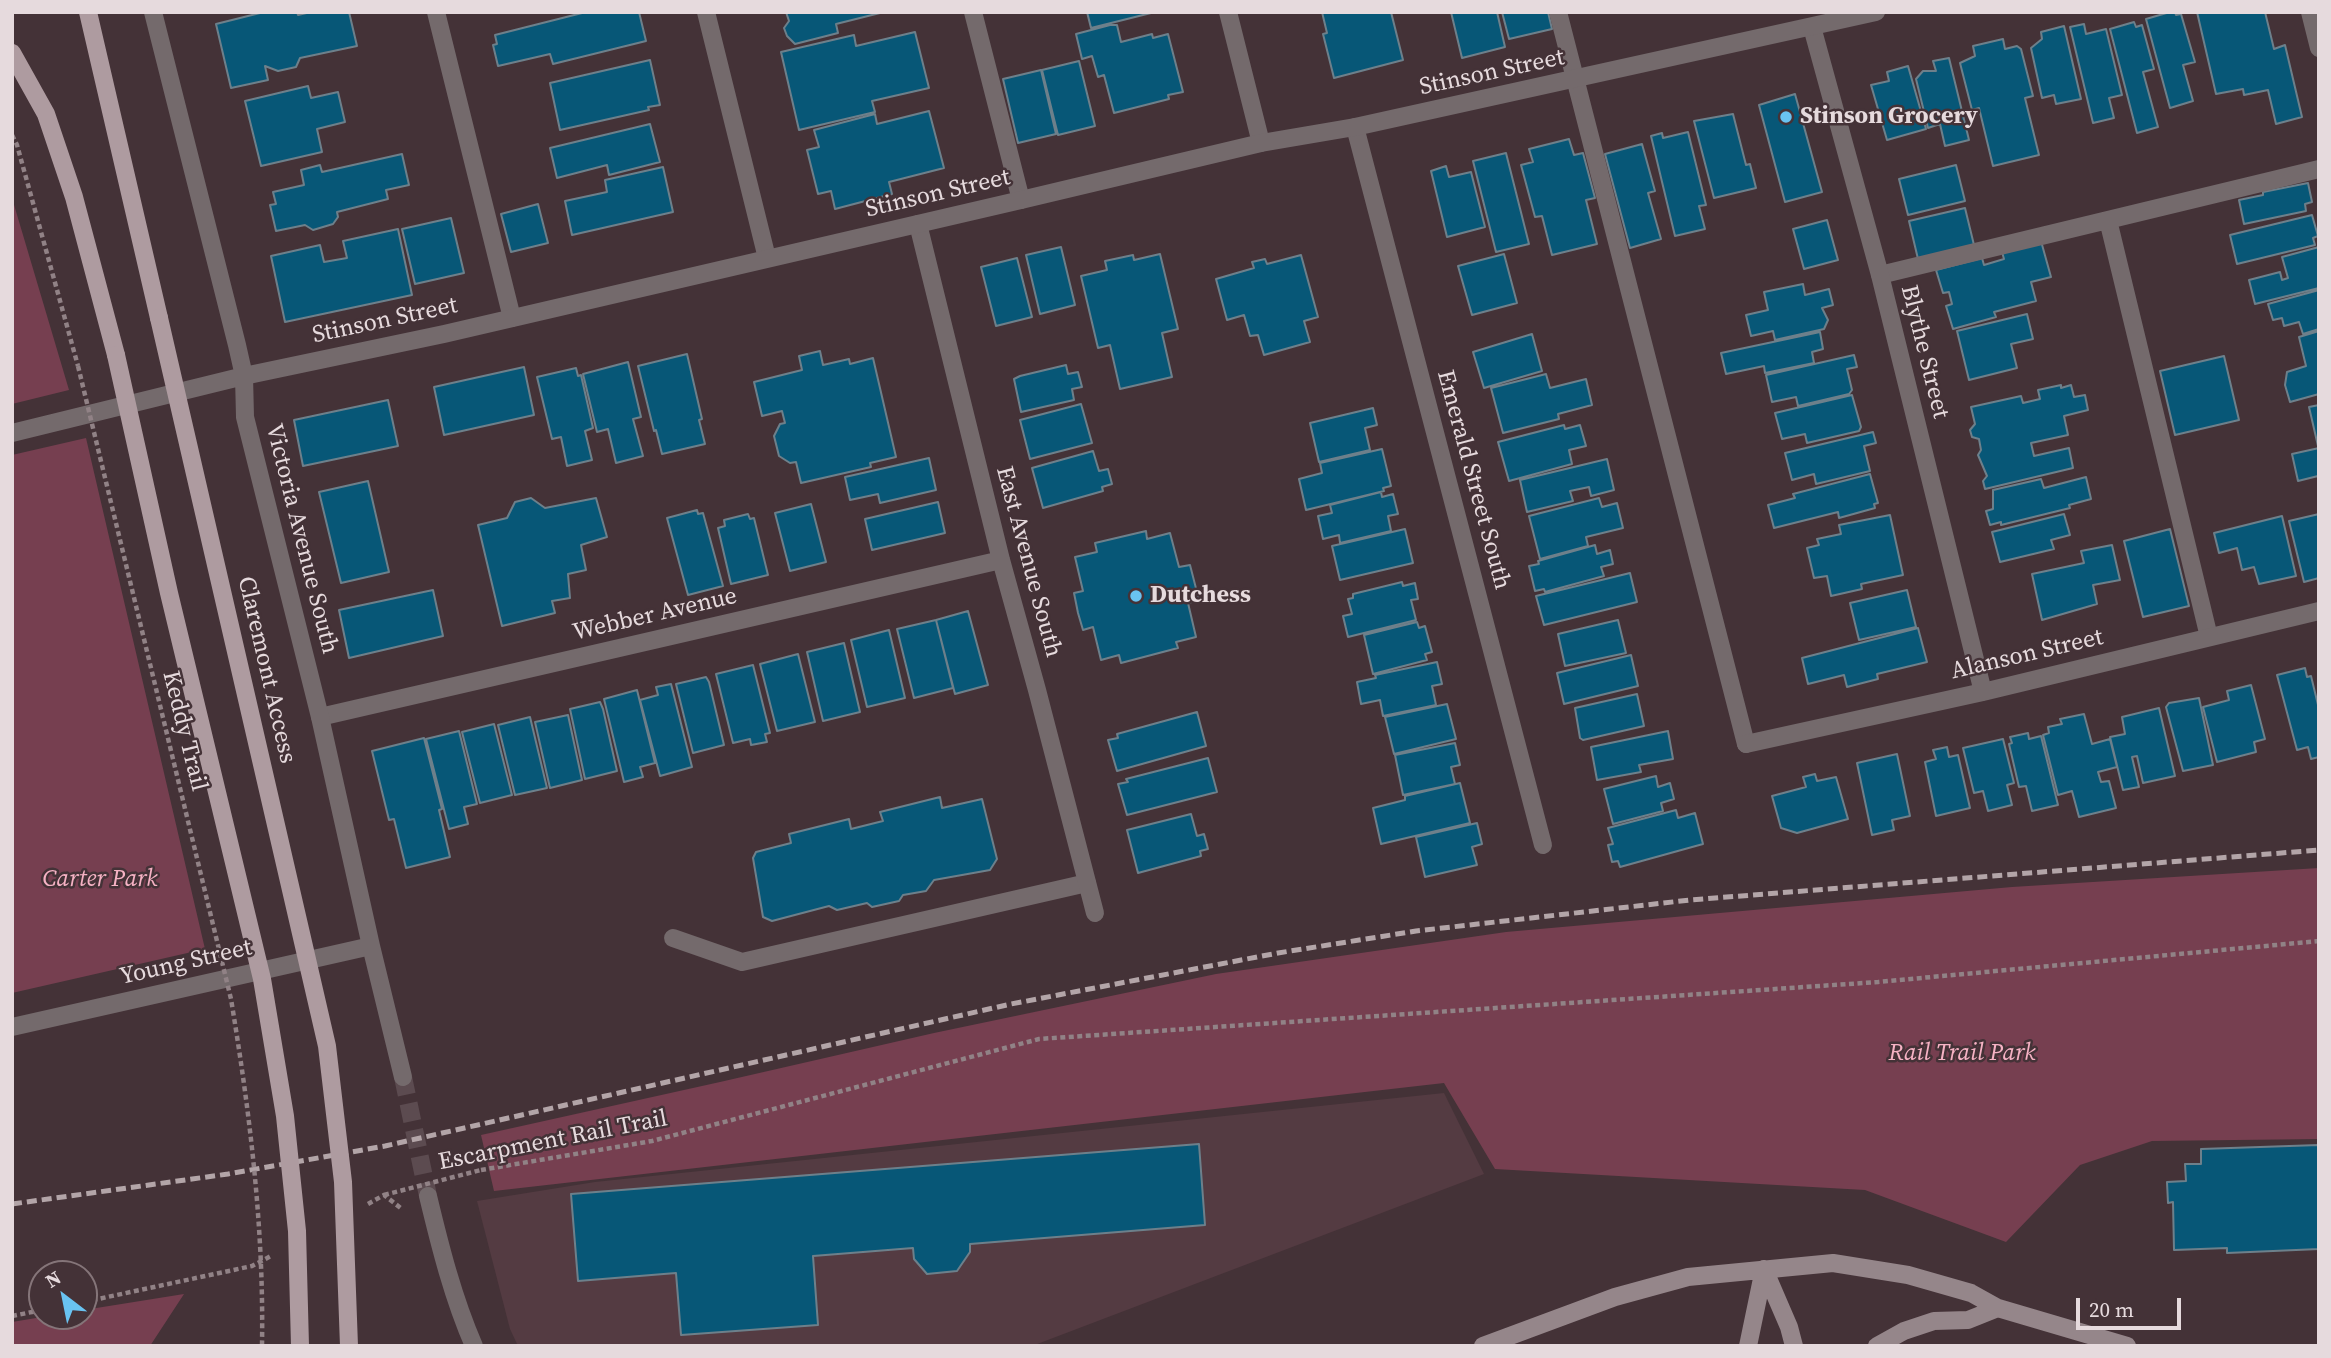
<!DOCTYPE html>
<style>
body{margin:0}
#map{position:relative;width:2331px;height:1358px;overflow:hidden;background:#443237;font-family:"Source Serif 4",serif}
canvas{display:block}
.frame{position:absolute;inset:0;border:14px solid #e6dadd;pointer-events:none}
.north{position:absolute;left:28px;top:1260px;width:70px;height:70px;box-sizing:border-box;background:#443237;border:2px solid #857579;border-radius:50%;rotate:328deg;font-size:19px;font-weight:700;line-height:28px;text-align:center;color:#e6dadd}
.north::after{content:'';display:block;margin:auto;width:24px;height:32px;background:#69c3f1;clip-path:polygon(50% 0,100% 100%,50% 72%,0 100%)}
.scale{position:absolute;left:2076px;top:1298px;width:105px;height:32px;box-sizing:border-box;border:4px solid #e6dadd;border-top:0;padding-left:9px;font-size:21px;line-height:24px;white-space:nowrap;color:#e6dadd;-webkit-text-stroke:5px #443237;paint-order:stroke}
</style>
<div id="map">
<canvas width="2331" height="1358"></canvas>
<div class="frame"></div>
<div class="north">N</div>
<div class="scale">20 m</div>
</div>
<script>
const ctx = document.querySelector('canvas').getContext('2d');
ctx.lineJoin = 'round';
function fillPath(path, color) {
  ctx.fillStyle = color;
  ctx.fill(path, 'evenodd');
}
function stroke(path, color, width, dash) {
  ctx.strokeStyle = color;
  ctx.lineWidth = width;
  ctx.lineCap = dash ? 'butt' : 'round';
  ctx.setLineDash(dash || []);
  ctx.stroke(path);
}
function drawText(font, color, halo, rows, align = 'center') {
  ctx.font = font + ' "Source Serif 4",serif';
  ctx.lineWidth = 5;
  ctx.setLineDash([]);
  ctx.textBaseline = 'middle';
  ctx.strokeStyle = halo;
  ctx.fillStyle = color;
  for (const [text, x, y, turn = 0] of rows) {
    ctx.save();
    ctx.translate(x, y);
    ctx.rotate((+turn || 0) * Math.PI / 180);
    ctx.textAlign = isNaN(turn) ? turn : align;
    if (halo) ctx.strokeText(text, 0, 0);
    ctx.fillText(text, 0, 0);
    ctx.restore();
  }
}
const built = new Path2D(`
 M1444,1093L1484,1174L1032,1346H518L510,1329L477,1201L595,1182Z`);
const green = new Path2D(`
 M12,198L69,390L12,404Z
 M86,438L205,949L12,993V455Z
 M2319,868V1139L2152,1141L2080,1165L2006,1242L1865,1190L1495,1169L1444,1083L494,1191L481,1135L720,1082L934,1033L1216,974L1506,932L2012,887Z
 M184,1294L150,1346H12V1322L48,1316H84V1310Z`);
const building = new Path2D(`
 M264,12H297L298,15L311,12H349L357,46L300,58L296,67L278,71L265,66L268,80L231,88L216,24Z
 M586,12H639L646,41L553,64L550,54L498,66L493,45L497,44L495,35Z
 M786,12H884L836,24L838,33L795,44L787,36L784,28L789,21Z
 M1087,12H1155L1091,28Z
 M1322,12H1391L1403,60L1334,78L1323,34L1327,33Z
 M1451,12H1497L1505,47L1462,58Z
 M1502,12H1548L1552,29L1509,39Z
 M2170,12H2175L2176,15L2181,14L2195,62L2183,65L2193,101L2170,108L2146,19Z
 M2197,12H2265L2274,49L2285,45L2302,117L2276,124L2268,90L2244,95L2243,89L2216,94Z
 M2134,22L2136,27L2142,25L2154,69L2143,72L2158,127L2137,133L2110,29Z
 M2084,24L2086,34L2106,29L2122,95L2109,98L2114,118L2093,123L2070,27Z
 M1110,25H1117L1121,42L1152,34L1153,38L1168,34L1183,92L1168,95L1169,99L1114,113L1104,75L1098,77L1092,56L1082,59L1076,34Z
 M2064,26L2081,99L2056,104L2054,95L2042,98L2031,48L2042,39L2041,32Z
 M915,32L929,88L872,101L875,112L799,130L781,52L854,35L856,46Z
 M2003,39L2005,49L2017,46L2021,49L2033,96L2025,98L2039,155L1993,166L1979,108L1972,110L1960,63L1975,56L1973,46Z
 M1949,58L1969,140L1945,146L1940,124L1928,128L1916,79L1923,71H1936L1933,61Z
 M650,60L660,105L648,107L649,110L560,130L550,83Z
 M1079,61L1095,126L1058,135L1042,70Z
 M1908,66L1926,129L1887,140L1871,85L1889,81L1887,72Z
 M1041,70L1056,134L1018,143L1003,79Z
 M308,86L311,98L338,92L345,122L317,129L322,152L261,166L245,101Z
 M1795,94L1822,192L1785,202L1759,105Z
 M929,111L944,168L889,182L892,194L835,209L831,191L818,194L807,150L819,147L814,130L875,114L877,124Z
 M1733,114L1746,165L1750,164L1756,188L1714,198L1694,121Z
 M650,124L660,162L609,175L607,165L557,178L550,148Z
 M1688,132L1706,205L1699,206L1705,229L1675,236L1651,136L1662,133L1663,138Z
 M1569,139L1574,155L1583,153L1595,198L1586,200L1597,244L1552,255L1542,216L1535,217L1521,165L1533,162L1529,149Z
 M1642,144L1655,191L1648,193L1661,239L1630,248L1605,154Z
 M1506,153L1529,244L1496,252L1473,161Z
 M402,154L409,185L386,190L388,199L337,212L338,217L333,224L313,230L305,225L276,231L270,205L276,204L273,192L304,185L301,170L320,165L322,172Z
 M1956,165L1965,201L1908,215L1899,179Z
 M1446,166L1449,177L1471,172L1485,227L1447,237L1431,171Z
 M663,167L673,212L572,235L565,201L607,192L605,180Z
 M2308,183L2312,202L2305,204L2306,211L2244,224L2239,200L2263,195V192Z
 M538,204L548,243L511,252L501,214Z
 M1965,208L1974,245L1918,259L1909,221Z
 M2312,215L2318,236L2313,238L2315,245L2237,264L2230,235Z
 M451,218L464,273L415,284L402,229Z
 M1827,220L1838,260L1804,269L1793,229Z
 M398,229L412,295L285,322L271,256L320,245L324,262L347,258L343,241Z
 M2041,241L2051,277L2031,282L2036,301L1994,312L1996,317L1953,329L1946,306L1952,304L1949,292L1943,293L1936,270L1982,258L1984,265L2004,259L2002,252Z
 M1061,247L1075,305L1040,314L1026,255Z
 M2319,247V288L2255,304L2249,280L2280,272L2282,280L2288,278L2282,257Z
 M1160,254L1178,329L1162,333L1172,377L1120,389L1110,345L1098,348L1081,276L1107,270L1105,261L1133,255L1134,260Z
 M1504,254L1517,303L1472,315L1458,266Z
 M1301,255L1318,317L1304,321L1310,342L1264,355L1258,335L1250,336L1244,315L1227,320L1216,279L1254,268L1252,262L1265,259L1267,264Z
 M1017,258L1032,317L996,326L981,267Z
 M1803,284L1805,295L1829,289L1833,305L1822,308L1828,320L1824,329L1775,340L1773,331L1751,336L1746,315L1768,310L1764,292Z
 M2319,290V329L2303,334L2299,322L2284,326L2282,318L2273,320L2268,304Z
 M2027,314L2033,339L2011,344L2017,368L1969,380L1957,331Z
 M2319,331V394L2290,402L2285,385L2287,372L2306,366L2299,337Z
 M1820,332L1823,349L1812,352L1814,363L1765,373L1764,366L1726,374L1721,353Z
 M1532,334L1542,371L1484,388L1473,352Z
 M820,351L823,365L849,359L850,364L873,358L896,457L870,463L871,467L801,483L796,462L790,463L779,456L774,436L780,424L785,423L782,411L762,416L754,382L802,370L799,356Z
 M687,354L702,419L699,420L705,444L662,454L656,430L654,431L638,366Z
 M1854,355L1857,367L1847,369L1852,390L1849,394L1798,406L1796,397L1772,402L1766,375Z
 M2224,356L2239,420L2175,435L2160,371Z
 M628,362L641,417L633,419L643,456L616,463L608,429L597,432L583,374Z
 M1066,365L1068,374L1078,372L1082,387L1072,389L1074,400L1021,412L1014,379L1020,376Z
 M524,367L534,415L444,435L434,387Z
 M576,368L578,376L581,375L593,428L585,431L592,460L567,466L561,437L552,439L537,377Z
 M1546,374L1550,388L1586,379L1592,405L1558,414L1559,419L1503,433L1491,388Z
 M2061,385V388L2071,385L2074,397L2085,395L2088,410L2064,416L2068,435L2031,443L2034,456L2069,448L2073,468L1985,489L1983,481L1987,476L1978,455L1981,450L1979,439L1972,437L1970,430L1975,424L1971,407L2021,396L2023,403L2040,399L2038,390Z
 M1852,395L1861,427L1859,431L1807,443L1805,434L1782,439L1775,413Z
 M388,400L398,446L303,466L294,420Z
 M1081,404L1092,443L1030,459L1020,420Z
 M2319,405V446H2318L2309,407Z
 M1373,408L1377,425L1365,428L1370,450L1319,462L1310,423Z
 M1564,425L1565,429L1580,425L1586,446L1569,450L1572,464L1509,481L1498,442Z
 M1873,432L1876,443L1864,446L1870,471L1816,484L1814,474L1792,480L1785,453Z
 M2319,448V482L2318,476L2298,481L2292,454Z
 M1382,449L1391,486L1383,488L1384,491L1306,510L1299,479L1322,473L1320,463Z
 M1093,451L1099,471L1108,469L1112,484L1102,487L1103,491L1043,508L1032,468Z
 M929,458L936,490L880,503L878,494L850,500L845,477Z
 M1607,459L1614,490L1591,496L1589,487L1570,491L1573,501L1527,512L1520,480Z
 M1870,474L1878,503L1874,504L1875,508L1839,518L1838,512L1774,528L1768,505L1795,498L1793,494Z
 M2086,477L2091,499L2069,505L2070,508L2001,525V522L1990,525L1986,511L1993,509V490L2041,479L2044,488Z
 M368,481L389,572L341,583L319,492Z
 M1381,492L1382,497L1393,494L1398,514L1388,516L1391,531L1340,543L1339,535L1323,539L1318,516L1332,513L1330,505Z
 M531,498L545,508L596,498L607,537L581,545L586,570L568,574L570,598L552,601L555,613L502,626L478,525L507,518L515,502Z
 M1599,498L1602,507L1617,503L1623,528L1586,537L1588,546L1540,559L1529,516Z
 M938,502L945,533L872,550L865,519Z
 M811,504L826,562L790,571L775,513Z
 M697,510L698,514L703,513L723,586L688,595L667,518Z
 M748,514L750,519L754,518L768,575L731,584L718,528L725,526L724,520Z
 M2064,514L2070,535L2051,540L2054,549L2000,562L1992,532Z
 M2319,514V578L2304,582L2289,521Z
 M1890,515L1903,575L1861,584L1862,589L1831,596L1827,576L1814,578L1807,548L1819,545L1817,539L1841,534L1839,525Z
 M2282,516L2296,576L2259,584L2254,567L2242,570L2237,548L2219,553L2214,533Z
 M1405,529L1413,563L1340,580L1332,546Z
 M2170,529L2189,606L2143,617L2124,541Z
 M1146,531L1147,539L1170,533L1179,567L1190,565L1199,600L1188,603L1196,637L1176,642L1178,648L1121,663L1119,655L1101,660L1093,627L1083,630L1078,613L1074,593L1083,591L1075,557L1097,552L1095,543Z
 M1595,545L1597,554L1610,550L1613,564L1601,567L1604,576L1545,592L1544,589L1535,591L1529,566L1539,564L1538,561Z
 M2112,545L2120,580L2093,585L2097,604L2042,620L2032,574L2084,563L2081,551Z
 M1630,573L1637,602L1544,625L1536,596Z
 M1402,582L1403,586L1415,583L1418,599L1411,600L1416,620L1348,637L1343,616L1352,614L1348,599L1353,598V594Z
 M433,590L443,636L349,658L339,610Z
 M1907,590L1916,627L1859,640L1850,603Z
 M968,611L988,685L955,694L936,620Z
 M936,620L953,688L914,698L897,629Z
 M1618,620L1626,653L1565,666L1558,634Z
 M1417,622L1419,628L1425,626L1432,652L1425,654L1427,660L1373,674L1364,635Z
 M1918,628L1927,662L1877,674L1878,679L1847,687L1844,675L1808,684L1802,658Z
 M889,630L905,698L867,707L851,640Z
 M844,643L860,712L823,721L807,652Z
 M798,654L815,722L777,731L760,664Z
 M1631,655L1638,686L1564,704L1557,673Z
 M1437,662L1442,684L1432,686L1436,705L1383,716L1380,700L1361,704L1357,682L1376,678L1375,675Z
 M753,665L770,733L765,734L767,742L751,745L750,739L733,743L716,674Z
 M2305,668L2307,677L2311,676L2319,709V757L2311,759L2308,747L2297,750L2277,675Z
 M706,677L709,682L724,745L693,753L676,684Z
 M671,684L692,767L660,776L640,700L658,695L656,687Z
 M2251,685L2265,739L2254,742L2256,752L2217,762L2203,707L2229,700L2227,691Z
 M637,690L655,763L640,767L643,777L624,782L604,699Z
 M1637,694L1644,726L1583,740L1580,738L1575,708Z
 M2199,698L2213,765L2183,771L2166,707L2169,703Z
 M600,702L603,709L617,771L585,779L570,709Z
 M1447,704L1456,739L1394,754L1385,717Z
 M2159,708L2175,776L2143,783L2137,756L2132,757L2139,787L2123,790L2110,737L2125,734L2122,717Z
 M1197,712L1206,746L1117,771L1108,740L1118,738L1117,734Z
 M2084,714L2092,744L2110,739L2117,767L2098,772L2101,782L2109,781L2116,808L2079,817L2072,791L2058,795L2043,735L2049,733L2048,727L2062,724L2060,719Z
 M568,715L582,780L550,788L535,722Z
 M530,717L547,788L515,795L498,725Z
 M494,724L512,795L480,803L462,732Z
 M459,731L477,804L464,807L468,824L449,829L426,739Z
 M1668,731L1673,759L1639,765L1641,772L1597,780L1591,747Z
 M2028,733L2029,739L2041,736L2058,805L2032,811L2026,786L2019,787L2009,744L2012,743L2010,737Z
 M424,738L442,809L439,810L450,857L406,868L394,819L389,820L372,751Z
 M2003,739L2014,783L2007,785L2012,805L1988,811L1983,791L1974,793L1963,748Z
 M1455,743L1460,765L1451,767L1455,784L1403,795L1395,755Z
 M1947,747L1949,757L1958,755L1970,808L1936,816L1925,762L1936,759L1933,750Z
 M1897,754L1910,816L1892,820L1894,830L1872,835L1857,763Z
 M1208,758L1217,792L1127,815L1118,784L1128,782L1126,779Z
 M1815,774L1817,781L1836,777L1848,819L1797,833L1781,828L1772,796L1806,787L1803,777Z
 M1656,776L1658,787L1670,783L1674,799L1661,803L1663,811L1613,824L1604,789Z
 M1460,783L1470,823L1381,844L1373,808L1405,800V796Z
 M940,797L942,808L982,799L997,859L990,870L934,880L926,891L903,895L899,901L872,907L867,903L837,910L829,906L772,921L763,917L753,858L756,852L791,843L789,834L849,819L851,829L883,821L880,812Z
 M1676,810L1678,818L1695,813L1703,844L1620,867L1618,861L1612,862L1608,845L1613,844L1608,828Z
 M1191,814L1197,836L1204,834L1208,849L1200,851L1201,856L1138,873L1127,830Z
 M1477,823L1482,844L1472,847L1477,865L1425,877L1416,837Z
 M1199,1144L1205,1225L970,1244V1252L957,1271L927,1274L914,1259L913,1248L813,1256L818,1325L681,1335L676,1273L578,1281L571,1194Z
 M2319,1145V1249L2227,1253V1248L2174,1250L2173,1202L2168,1203L2167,1182L2186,1181L2185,1164H2201V1149Z`);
const tertiaryTunnel = new Path2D(`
 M403,1077L428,1196`);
const path = new Path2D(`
 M12,135L17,145L78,366
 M481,1170L652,1141L1039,1039L1878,982L2319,941
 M368,1204L384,1195L402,1209
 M84,1302L252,1266L271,1256
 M12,1316L42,1310`);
const service = new Path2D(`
 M436,12L512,318
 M973,12L1021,200
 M1558,12L1746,744
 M2108,220L2209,637
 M1880,275L2319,169
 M673,938L742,962L1087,883`);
const minor = new Path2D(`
 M706,12L767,258
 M1228,12L1261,143
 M2310,12L2319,48
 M1812,27L1880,275L1983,692
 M1355,127L1543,845
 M918,224L1001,560L1037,690L1095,913
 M320,717L1001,560
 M1746,744L1983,692L2319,611`);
const tertiary = new Path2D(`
 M153,12L237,345L244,376L245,417L320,717L371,946L403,1077
 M12,433L244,376L444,334L1021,200L1261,143L1355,127L1876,12
 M12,1027L371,946
 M428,1196C440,1246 453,1298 474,1346`);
const secondary = new Path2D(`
 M1764,1269L1789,1327L1794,1346
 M1483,1346L1615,1297L1688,1277L1833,1263L1908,1275L1971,1293L1998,1308L2127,1346
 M1748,1346L1764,1269
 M1877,1346L1904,1331L1934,1321L1968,1320L1998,1308`);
const primary = new Path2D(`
 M88,12L159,318
 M12,53L46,114L74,197L116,355`);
const rail = new Path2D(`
 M12,1204L228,1174L385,1146L1011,1004L1278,953L1416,931L1690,900L2319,850`);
const pathBridge = new Path2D(`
 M78,366L231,999C250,1114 264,1228 262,1346
 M384,1195L481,1170`);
const primaryBridge = new Path2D(`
 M159,318L327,1046L343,1182L349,1346
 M116,355L169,593L262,979L285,1116L297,1231L300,1346`);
const markers = [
 [1786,117,7,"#69c3f1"],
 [1136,596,7,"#69c3f1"]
];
const streetNames = [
 ["Stinson Street",1492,73,-12],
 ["Stinson Street",938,194,-13],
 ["Stinson Street",385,321,-12],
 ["Blythe Street",1924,352,76],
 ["Emerald Street South",1473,480,75],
 ["Victoria Avenue South",301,539,76],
 ["East Avenue South",1028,562,75],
 ["Webber Avenue",655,615,-13],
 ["Alanson Street",2027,655,-13],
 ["Claremont Access",266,670,77],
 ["Keddy Trail",184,731,76],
 ["Young Street",186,963,-13],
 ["Escarpment Rail Trail",553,1141,-11]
];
const poiNames = [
 ["Stinson Grocery",1800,117],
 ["Dutchess",1150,596]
];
const parkNames = [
 ["Carter Park",100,880],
 ["Rail Trail Park",1962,1054]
];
fillPath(built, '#543b42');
fillPath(green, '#763f50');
fillPath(building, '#075777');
stroke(building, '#6d808b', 2);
stroke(tertiaryTunnel, '#5c4b50', 18, [18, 9]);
stroke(path, '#918286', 4.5, [5, 3.5]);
stroke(service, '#746a6c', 18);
stroke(minor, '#746a6c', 18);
stroke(tertiary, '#746a6c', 18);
stroke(secondary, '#95868a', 18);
stroke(primary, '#ae9ba0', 18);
stroke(rail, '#b3a5a8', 5, [10, 5]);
stroke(pathBridge, '#918286', 4.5, [5, 3.5]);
stroke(primaryBridge, '#ae9ba0', 18);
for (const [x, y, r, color] of markers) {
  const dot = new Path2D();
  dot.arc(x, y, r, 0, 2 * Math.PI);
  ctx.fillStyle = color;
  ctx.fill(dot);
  stroke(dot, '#443237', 2.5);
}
drawText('24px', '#e6dadd', '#443237', streetNames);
drawText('bold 24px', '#e6dadd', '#443237', poiNames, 'left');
drawText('italic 24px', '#f6b2c4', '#443237', parkNames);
</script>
